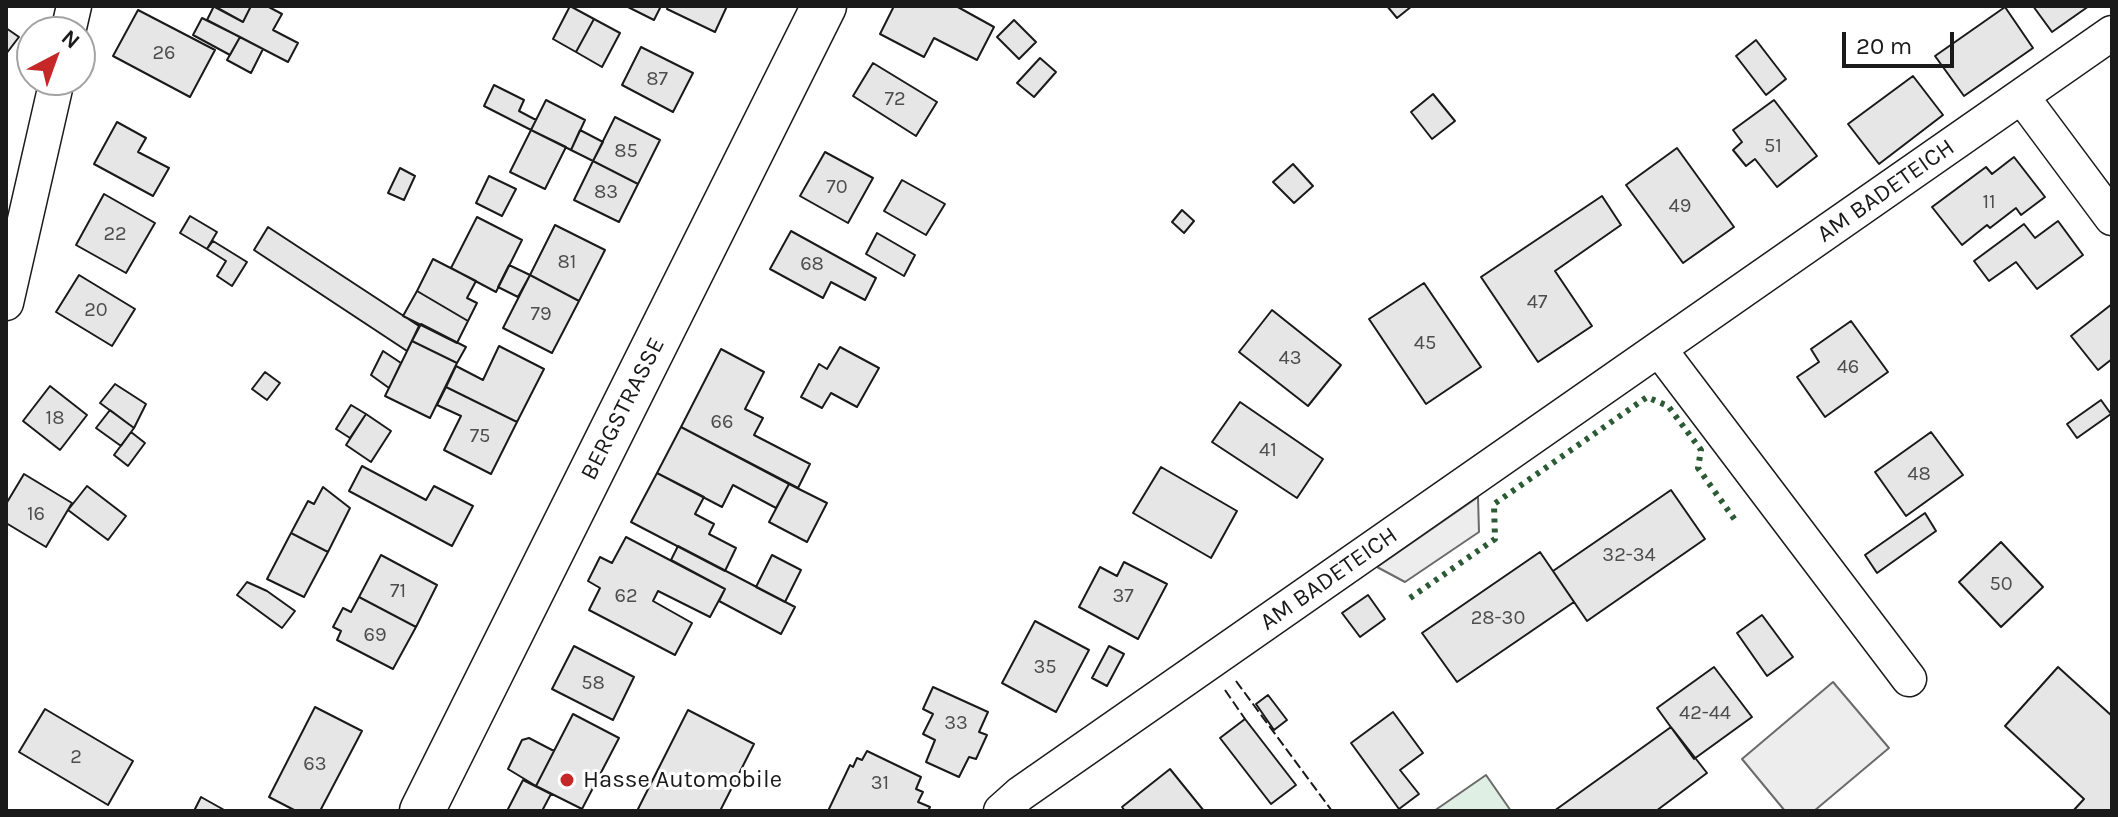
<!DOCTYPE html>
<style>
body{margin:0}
#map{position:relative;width:2118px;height:817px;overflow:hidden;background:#fff;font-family:Karla,sans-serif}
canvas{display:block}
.frame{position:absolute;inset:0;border:8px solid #1a1a1a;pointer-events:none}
.north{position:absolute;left:16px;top:16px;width:80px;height:80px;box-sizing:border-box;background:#fff;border:2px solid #a3a3a3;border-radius:50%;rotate:41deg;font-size:22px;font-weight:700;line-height:32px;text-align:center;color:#1a1a1a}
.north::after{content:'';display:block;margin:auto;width:28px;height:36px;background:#c62828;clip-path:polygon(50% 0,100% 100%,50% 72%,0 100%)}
.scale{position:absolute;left:1842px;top:32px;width:112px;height:36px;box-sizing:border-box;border:4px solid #1a1a1a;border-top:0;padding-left:10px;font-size:24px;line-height:28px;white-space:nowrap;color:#1a1a1a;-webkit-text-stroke:6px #fff;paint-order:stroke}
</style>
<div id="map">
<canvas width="2118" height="817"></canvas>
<div class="frame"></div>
<div class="north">N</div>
<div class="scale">20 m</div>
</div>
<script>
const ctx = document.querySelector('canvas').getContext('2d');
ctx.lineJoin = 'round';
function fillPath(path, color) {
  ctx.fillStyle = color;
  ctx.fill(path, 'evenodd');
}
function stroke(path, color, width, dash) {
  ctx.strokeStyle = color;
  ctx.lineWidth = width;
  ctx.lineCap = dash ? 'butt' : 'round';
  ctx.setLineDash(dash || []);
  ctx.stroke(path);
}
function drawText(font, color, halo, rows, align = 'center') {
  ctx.font = font + ' Karla,sans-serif';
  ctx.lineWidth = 6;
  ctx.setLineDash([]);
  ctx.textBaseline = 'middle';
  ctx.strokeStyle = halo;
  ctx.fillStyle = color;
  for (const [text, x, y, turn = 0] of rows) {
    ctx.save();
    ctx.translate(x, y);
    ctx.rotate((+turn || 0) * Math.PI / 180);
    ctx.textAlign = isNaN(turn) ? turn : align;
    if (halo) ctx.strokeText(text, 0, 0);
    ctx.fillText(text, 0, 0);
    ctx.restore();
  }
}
const green = new Path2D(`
 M1486,775L1511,811H1434Z`);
const parking = new Path2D(`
 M1478,497L1479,532L1405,582L1377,567Z
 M1833,682L1889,748L1814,811H1785L1742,759Z`);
const building = new Path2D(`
 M213,6H251L243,22Z
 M214,6L243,22L251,6H267L282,14L273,30L298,43L288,62L207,20Z
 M570,6L594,19L576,52L553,39Z
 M626,6H661L654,20Z
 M669,6H727L715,32L667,9Z
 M894,6H956L994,27L977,60L934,38L924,57L880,34Z
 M1387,6H1412L1397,18Z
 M2033,6H2089L2052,32Z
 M2005,7L2033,48L1964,96L1935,56Z
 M138,10L215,50L190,97L113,56Z
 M202,18L240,37L230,55L193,35Z
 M594,19L620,33L602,67L576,52Z
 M1014,20L1036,42L1019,59L997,37Z
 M6,28L19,37L6,54Z
 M240,37L263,49L251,73L227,60Z
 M1756,40L1786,79L1766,95L1736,56Z
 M641,47L693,73L673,112L622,85Z
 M1040,58L1056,72L1034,97L1017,83Z
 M873,63L937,102L916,136L853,96Z
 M1913,76L1943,115L1879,164L1848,124Z
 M494,85L524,100L519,111L536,120L531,130L484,106Z
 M1433,94L1455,121L1432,139L1411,112Z
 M546,100L585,120L571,150L531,130Z
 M1774,100L1817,156L1777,187L1755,159L1746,166L1733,150L1742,142L1733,130Z
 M615,117L660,140L638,184L593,161Z
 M117,122L146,138L138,152L169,168L153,196L94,164Z
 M531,130L566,147L545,189L510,172Z
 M580,130L603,142L593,161L571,150Z
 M1677,148L1734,227L1683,263L1626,185Z
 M825,152L873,178L848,223L800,196Z
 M2014,157L2045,197L2021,215L2016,208L1990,228L1987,225L1962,245L1932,207L1986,167L1992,174Z
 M593,161L638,184L619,222L574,200Z
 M1293,164L1313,186L1294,203L1273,182Z
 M400,168L415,176L404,200L388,193Z
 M489,176L516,189L502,216L476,203Z
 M902,180L945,204L926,235L884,211Z
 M104,194L155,223L126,273L76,245Z
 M1602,196L1621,225L1555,271L1592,326L1538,362L1481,277Z
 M1182,210L1194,221L1184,233L1172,222Z
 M190,216L217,232L207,249L180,233Z
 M477,217L522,240L496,292L451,268Z
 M2058,221L2083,255L2037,289L2016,262L1989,281L1974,261L2024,224L2035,238Z
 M555,225L605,250L579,301L530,275Z
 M268,227L419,326L407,351L254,250Z
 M791,231L876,278L865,300L831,282L823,298L770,269Z
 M877,233L915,255L904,276L866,254Z
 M213,241L247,262L232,286L217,276L226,261L207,249Z
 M433,259L476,281L467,298L477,303L468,321L417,291Z
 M509,265L530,275L518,297L498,287Z
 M79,275L135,309L112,346L56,312Z
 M530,275L579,301L552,353L503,328Z
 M1424,283L1481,367L1426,404L1369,319Z
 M417,291L468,321L457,343L403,316Z
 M2112,304V359L2098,370L2071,336Z
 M1272,310L1341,365L1308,406L1239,352Z
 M1851,321L1888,372L1825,417L1797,377L1819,362L1811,349Z
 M421,324L466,347L457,363L412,341Z
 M412,341L457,363L430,418L385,396Z
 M499,346L544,369L517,422L446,387L456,366L483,380Z
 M840,347L879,368L857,407L831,393L822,408L801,397L819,364L827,369Z
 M721,349L764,372L745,409L763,418L754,435L810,464L798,488L681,427Z
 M383,351L401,363L389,388L371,375Z
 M265,372L280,383L267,400L252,389Z
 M115,384L146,404L134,428L100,403Z
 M50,386L87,415L60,450L23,421Z
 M446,387L517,422L491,474L444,450L461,416L437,405Z
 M2101,400L2111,414L2077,438L2067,424Z
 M1240,402L1323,459L1297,498L1212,442Z
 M351,405L366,414L350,438L336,429Z
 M110,410L134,428L121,446L96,428Z
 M366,414L391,431L371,462L346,445Z
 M681,427L789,484L776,508L733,485L722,507L657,473Z
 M131,432L145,443L128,466L114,455Z
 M1931,432L1963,475L1906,516L1875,472Z
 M362,466L426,500L434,486L473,506L452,546L349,491Z
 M1161,467L1237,511L1211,558L1133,513Z
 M657,473L704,497L695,514L714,524L709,534L736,548L725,571L631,522Z
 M24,474L72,503L46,547L6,523V504Z
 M789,484L827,503L807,542L769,522Z
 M87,486L126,516L108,540L68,510Z
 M323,487L350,508L328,552L291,533L308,501L314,504Z
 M1671,490L1705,539L1587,621L1553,571Z
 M1925,513L1936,531L1877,573L1865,555Z
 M291,533L328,552L304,597L267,579Z
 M626,537L725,589L710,617L658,591L653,601L692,623L675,655L589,610L600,588L588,581L600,557L612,563Z
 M2001,542L2043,587L2001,627L1959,582Z
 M678,546L795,607L781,634L719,601L725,589L671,560Z
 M1540,552L1574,602L1457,682L1422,633Z
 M381,555L437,585L416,627L359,597Z
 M772,555L801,570L785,602L756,587Z
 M1124,562L1167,584L1138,639L1079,607L1100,567L1117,576Z
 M247,582L267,591L295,611L282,628L237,595Z
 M1368,595L1385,619L1360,637L1342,613Z
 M359,597L416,627L393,669L337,640L341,631L333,627L343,608L351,612Z
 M1762,615L1793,657L1767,676L1737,633Z
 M1035,621L1089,650L1056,712L1002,683Z
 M574,646L634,677L613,720L552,689Z
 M1109,646L1124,654L1107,686L1092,678Z
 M1714,667L1752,717L1694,759L1657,708Z
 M2058,667L2112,716V811H2073L2084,799L2005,726Z
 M933,687L988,712L979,732L987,735L976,759L969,757L959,777L926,762L935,740L923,734L933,714L923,709Z
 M1268,695L1287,720L1274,730L1256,704Z
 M315,707L362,731L320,811H296L269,797Z
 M45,709L133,761L108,805L19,752Z
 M688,710L754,744L720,811H637Z
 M1393,712L1423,753L1400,770L1419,794L1399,809L1351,743Z
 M573,714L619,738L582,809L536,786Z
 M1245,719L1296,785L1271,804L1220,738Z
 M1671,727L1707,773L1656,811H1554Z
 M529,738L554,751L536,786L508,769L522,740Z
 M867,751L921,777L916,789L923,792L918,802L930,807L928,811H828L850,765L853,767L857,758L862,760Z
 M1170,769L1204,811H1125L1122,807Z
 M523,780L551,794L542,811H507Z
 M201,797L226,811H194Z`);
const street = new Path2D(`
 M68,32L74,6
 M2022,97L2112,218
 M6,303L57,80
 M1659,349L1909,679
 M1001,811L1020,794L2112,33`);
const secondary = new Path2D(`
 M422,811L824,6`);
const hedge = new Path2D(`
 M1410,598L1495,539L1494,504L1647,397L1668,406L1701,450L1698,468L1735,520`);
const fence = new Path2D(`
 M1236,681L1332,811
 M1225,690L1245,719`);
const markers = [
 [567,780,8,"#c62828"]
];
const numberNames = [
 ["26",164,53],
 ["87",657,79],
 ["72",895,99],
 ["51",1773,146],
 ["85",626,151],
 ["70",837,187],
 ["83",606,192],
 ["11",1989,202],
 ["49",1680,206],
 ["22",115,234],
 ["81",567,262],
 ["68",812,264],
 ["47",1537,302],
 ["20",96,310],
 ["79",541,314],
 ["45",1425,343],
 ["43",1290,358],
 ["46",1848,367],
 ["18",55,418],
 ["66",722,422],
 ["75",480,436],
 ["41",1268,450],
 ["48",1919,474],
 ["16",36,514],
 ["32-34",1629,555],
 ["50",2001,584],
 ["71",398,591],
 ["62",626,596],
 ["37",1123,596],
 ["28-30",1498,618],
 ["69",375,635],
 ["35",1045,667],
 ["58",593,683],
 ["42-44",1705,713],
 ["33",956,723],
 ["2",76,757],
 ["63",315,764],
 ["31",880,783]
];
const streetNames = [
 ["AM BADETEICH",1886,191,-35],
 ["BERGSTRASSE",623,409,-63],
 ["AM BADETEICH",1329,579,-35]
];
const poiNames = [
 ["Hasse Automobile",583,780]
];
fillPath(green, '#e0efe3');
stroke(green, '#6a6a6a', 2);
fillPath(parking, '#ededed');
stroke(parking, '#6a6a6a', 2);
fillPath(building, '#e6e6e6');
stroke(building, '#1a1a1a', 2);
stroke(street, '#1a1a1a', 37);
stroke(secondary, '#1a1a1a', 47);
stroke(street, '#fff', 34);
stroke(secondary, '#fff', 44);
stroke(hedge, '#2b5a34', 6, [4, 6]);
stroke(fence, '#1a1a1a', 2, [10, 4]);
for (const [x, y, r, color] of markers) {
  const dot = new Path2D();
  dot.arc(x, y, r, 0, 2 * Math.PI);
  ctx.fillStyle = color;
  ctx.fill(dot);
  stroke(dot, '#fff', 3);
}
drawText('20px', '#4d4d4d', null, numberNames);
drawText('24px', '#1a1a1a', '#fff', streetNames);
drawText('24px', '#1a1a1a', '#fff', poiNames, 'left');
</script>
